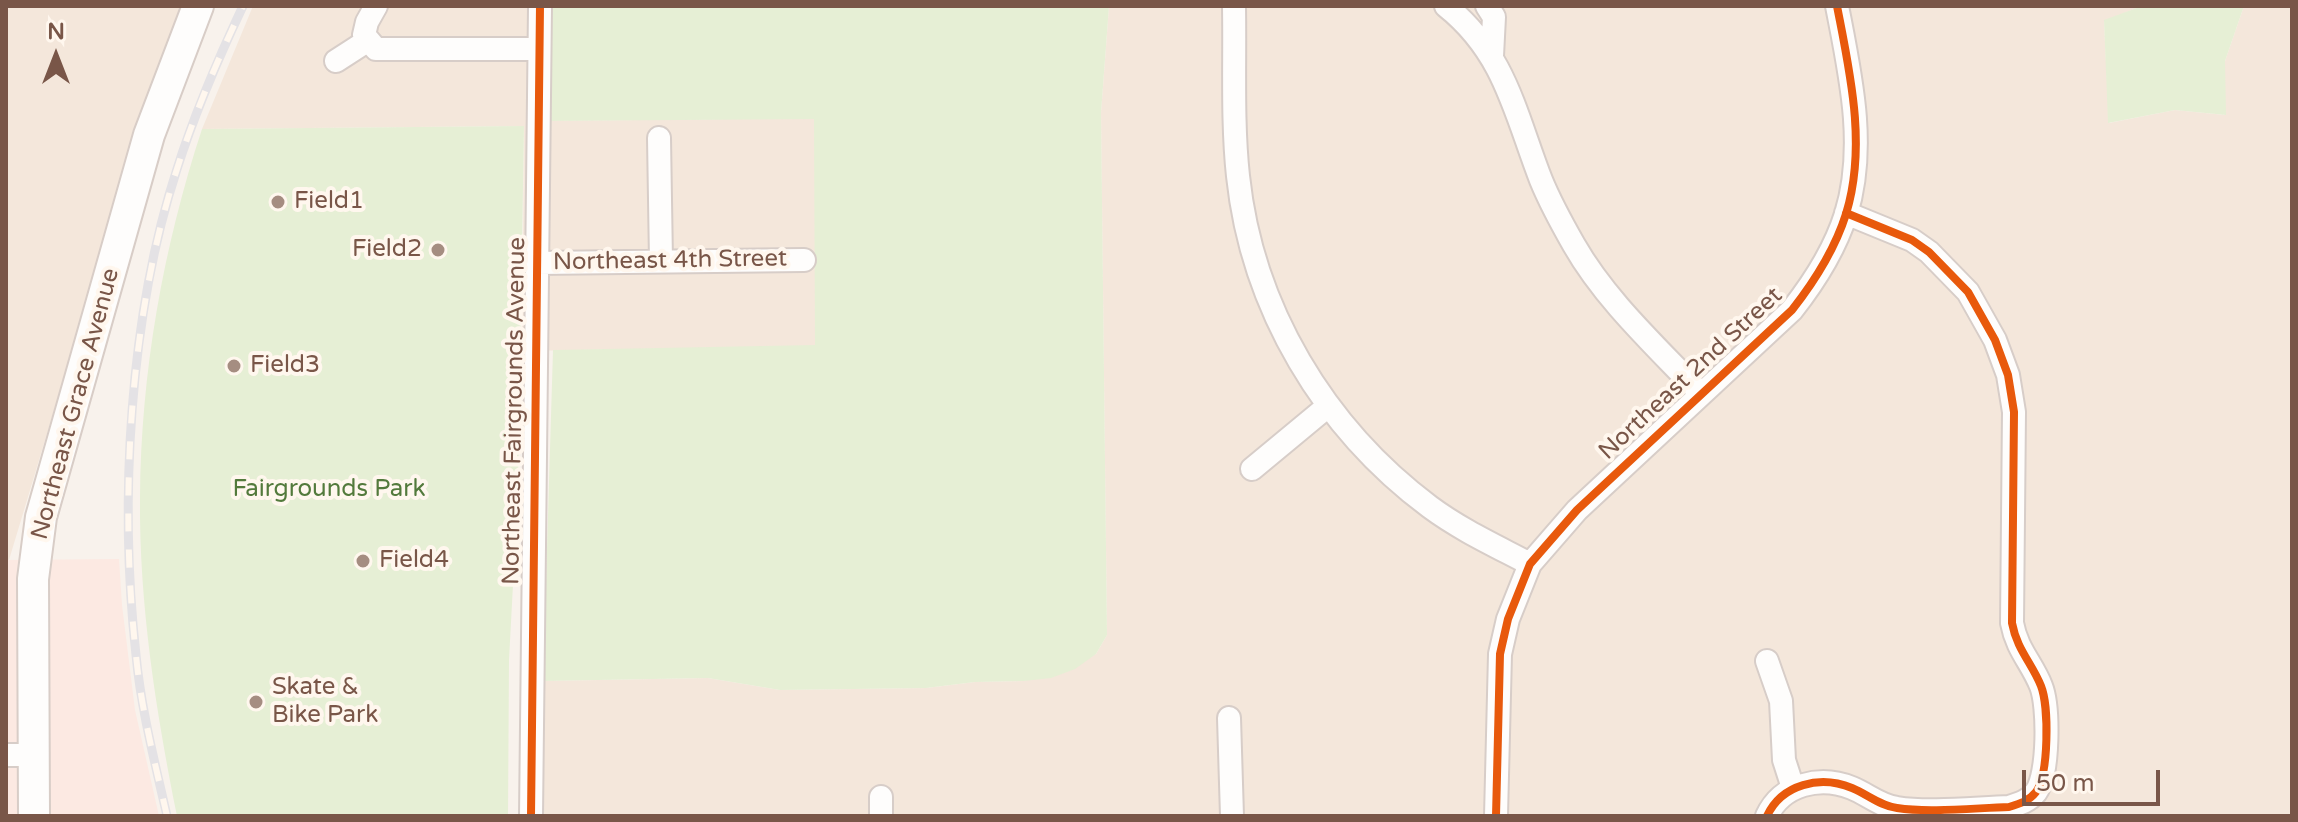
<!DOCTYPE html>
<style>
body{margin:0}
#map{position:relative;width:2298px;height:822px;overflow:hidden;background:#f8f2ec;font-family:"Varela Round",sans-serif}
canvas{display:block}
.frame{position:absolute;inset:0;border:8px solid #795648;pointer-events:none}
.north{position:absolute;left:16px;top:16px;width:80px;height:80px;-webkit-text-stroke:6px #fff7ee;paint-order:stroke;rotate:0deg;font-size:22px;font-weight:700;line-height:32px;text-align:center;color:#795648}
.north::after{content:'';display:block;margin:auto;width:28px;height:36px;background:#795648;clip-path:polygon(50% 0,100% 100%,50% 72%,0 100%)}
.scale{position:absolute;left:2022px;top:770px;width:138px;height:36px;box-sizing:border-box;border:4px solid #795648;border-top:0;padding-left:10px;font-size:24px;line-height:28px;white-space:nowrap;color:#795648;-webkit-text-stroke:6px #fff7ee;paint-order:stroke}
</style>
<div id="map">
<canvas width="2298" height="822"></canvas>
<div class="frame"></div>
<div class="north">N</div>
<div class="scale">50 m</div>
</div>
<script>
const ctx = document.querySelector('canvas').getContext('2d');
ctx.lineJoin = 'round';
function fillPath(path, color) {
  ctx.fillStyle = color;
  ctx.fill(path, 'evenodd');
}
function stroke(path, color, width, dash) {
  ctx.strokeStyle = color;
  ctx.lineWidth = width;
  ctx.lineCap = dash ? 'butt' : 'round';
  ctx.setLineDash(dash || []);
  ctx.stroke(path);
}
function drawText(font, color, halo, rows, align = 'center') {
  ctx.font = font + ' "Varela Round",sans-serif';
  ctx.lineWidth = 8;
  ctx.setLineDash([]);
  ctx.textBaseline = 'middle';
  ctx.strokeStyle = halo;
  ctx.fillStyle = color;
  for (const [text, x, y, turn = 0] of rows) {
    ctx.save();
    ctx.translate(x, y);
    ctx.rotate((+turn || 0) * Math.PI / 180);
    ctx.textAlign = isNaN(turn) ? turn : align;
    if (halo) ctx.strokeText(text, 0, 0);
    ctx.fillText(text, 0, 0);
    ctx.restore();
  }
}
const residential = new Path2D(`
 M6,6H184L156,71L9,560L6,559Z
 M253,6H548L547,121L815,118V346L522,351L524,126L202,129Z
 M1109,6H2142L2104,21L2109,123L2175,110L2225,115V61L2244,6H2292V816H540L543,681L708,678L780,690L926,688L975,682L1024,681L1096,654L1107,635L1101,113Z`);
const commercial = new Path2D(`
 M119,559L122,605L135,710L159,816H6V560Z`);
const green = new Path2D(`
 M548,6H1109L1101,113L1107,635L1096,654L1075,669L1051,678L1024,681L975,682L926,688L780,690L708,678L543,681L553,350L815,345L814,119L546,121Z
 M2142,6H2244L2225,61L2226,115L2175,110L2108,123L2104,20Z
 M524,126L518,490L509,660L508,816H177C156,712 139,604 140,498C141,372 163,248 202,129Z`);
const street = new Path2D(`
 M376,6L367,22L364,35L376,49H539
 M1234,6C1235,62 1232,120 1238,176C1252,308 1324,428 1430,507C1461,530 1496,546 1530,564
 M1446,6C1505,53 1515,113 1541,180C1550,202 1562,224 1574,245C1606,301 1657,347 1701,394
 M1487,6L1494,17L1492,56
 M336,61L367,41
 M659,138L661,261
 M537,263L804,260
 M1252,469L1328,406
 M1767,661L1781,701L1784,760L1793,788
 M1229,718L1232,816
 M6,755H32
 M531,816L540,6
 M881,816V797
 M1496,816L1500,654L1508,619L1530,564L1577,510L1792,310C1814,282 1835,249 1846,214C1867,146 1850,73 1837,6
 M1767,816C1782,784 1820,775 1852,788C1867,794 1880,806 1897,808C1929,813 1975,808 2009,807C2019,804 2029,801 2036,792C2049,774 2049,706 2041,686C2032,663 2017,650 2012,623L2014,412L2008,375L1995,340L1968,292L1929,252L1912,240L1846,213`);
const secondary = new Path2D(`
 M34,816L33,579L41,517L149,135L198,6`);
const rail = new Path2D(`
 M167,816C155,763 141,709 136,655C119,502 129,316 177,169C195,112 218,59 243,6`);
const cycleway = new Path2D(`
 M531,816L540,6
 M1496,816L1500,654L1508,619L1530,564L1577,510L1792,310C1814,282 1835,249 1846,214C1867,146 1850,73 1837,6
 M1767,816C1782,784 1820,775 1852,788C1867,794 1880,806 1897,808C1929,813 1975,808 2009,807C2019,804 2029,801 2036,792C2049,774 2049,706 2041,686C2032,663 2017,650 2012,623L2014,412L2008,375L1995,340L1968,292L1929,252L1912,240L1846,213`);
const markers = [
 [278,202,8,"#a58d81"],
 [438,250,8,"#a58d81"],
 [234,366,8,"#a58d81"],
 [363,561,8,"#a58d81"],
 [256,702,8,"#a58d81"]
];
const poiNames = [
 ["Field1",294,202],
 ["Field2",422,250,"right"],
 ["Field3",250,366],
 ["Field4",379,561],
 ["Skate &",272,688],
 ["Bike Park",272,716]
];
const streetNames = [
 ["Northeast 4th Street",670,261,-1],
 ["Northeast 2nd Street",1691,374,-43],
 ["Northeast Grace Avenue",76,404,-75],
 ["Northeast Fairgrounds Avenue",515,411,-89]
];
const parkNames = [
 ["Fairgrounds Park",329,490]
];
fillPath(residential, '#f4e7db');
fillPath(commercial, '#fce9e2');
fillPath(green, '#e6efd5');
stroke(street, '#d7cdc8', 26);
stroke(secondary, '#d8cdc7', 34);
stroke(street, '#fefdfc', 22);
stroke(secondary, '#fefdfc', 30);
stroke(rail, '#e4e2e5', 9);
stroke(rail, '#fff7ee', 6, [18]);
stroke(cycleway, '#e8590c', 8);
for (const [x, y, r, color] of markers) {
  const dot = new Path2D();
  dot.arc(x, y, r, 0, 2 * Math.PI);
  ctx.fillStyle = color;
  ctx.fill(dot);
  stroke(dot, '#fff7ee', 3);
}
drawText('24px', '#795648', '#fff7ee', poiNames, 'left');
drawText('24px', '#795648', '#fff7ee', streetNames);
drawText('24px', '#537a3c', '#fff7ee', parkNames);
</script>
